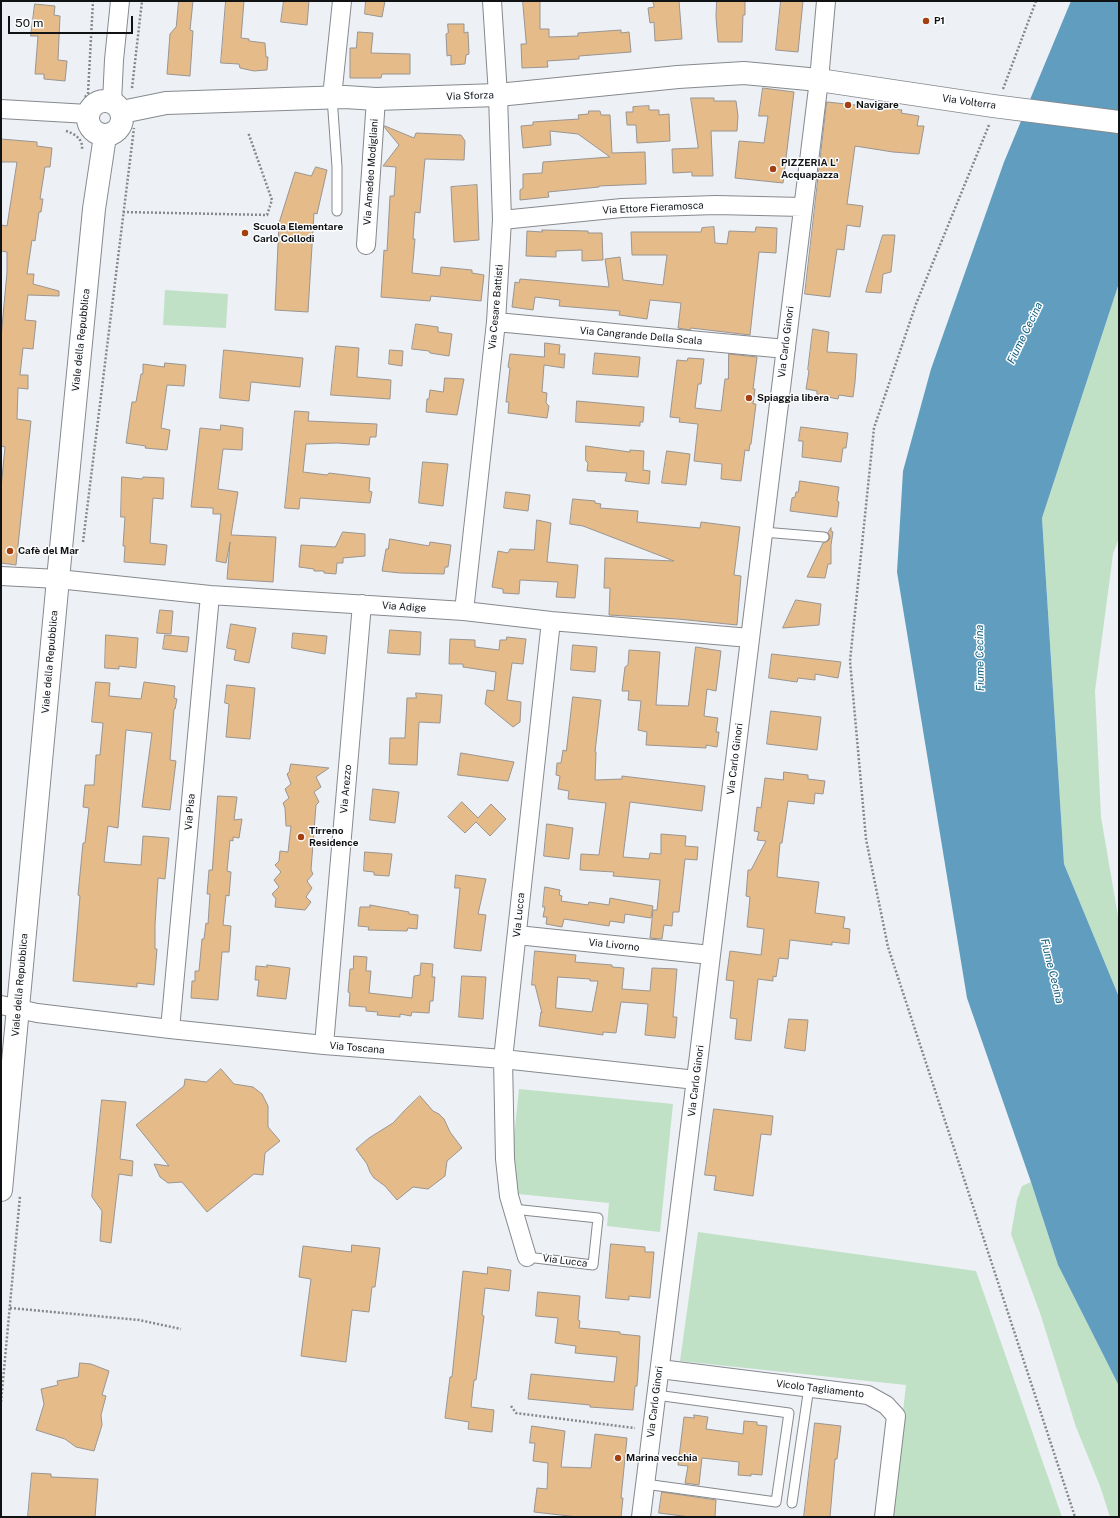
<!DOCTYPE html>
<meta charset="utf-8">
<style>
body{margin:0}
#map{position:relative;width:1120px;height:1518px;overflow:hidden;background:#edf0f4;font-family:"Public Sans",sans-serif}
canvas{display:block}
.frame{position:absolute;inset:0;border:2px solid #101213;pointer-events:none}
.scale{position:absolute;left:8px;top:16px;width:125px;height:18px;box-sizing:border-box;border:2px solid #101213;border-top:0;padding-left:5px;font-size:12px;line-height:14px;white-space:nowrap;color:#101213;-webkit-text-stroke:3px #fcfdff;paint-order:stroke}
</style>
<div id="map">
<canvas width="1120" height="1518"></canvas>
<div class="frame"></div>
<div class="scale">50 m</div>
</div>
<script>
const ctx = document.querySelector('canvas').getContext('2d');
ctx.lineJoin = 'round';
function fillPath(path, color) {
  ctx.fillStyle = color;
  ctx.fill(path, 'evenodd');
}
function stroke(path, color, width, dash) {
  ctx.strokeStyle = color;
  ctx.lineWidth = width;
  ctx.lineCap = dash ? 'butt' : 'round';
  ctx.setLineDash(dash || []);
  ctx.stroke(path);
}
function drawText(font, color, halo, rows, align = 'center') {
  ctx.font = font + ' "Public Sans",sans-serif';
  ctx.lineWidth = 3;
  ctx.setLineDash([]);
  ctx.textBaseline = 'middle';
  ctx.strokeStyle = halo;
  ctx.fillStyle = color;
  for (const [text, x, y, turn = 0] of rows) {
    ctx.save();
    ctx.translate(x, y);
    ctx.rotate((+turn || 0) * Math.PI / 180);
    ctx.textAlign = isNaN(turn) ? turn : align;
    if (halo) ctx.strokeText(text, 0, 0);
    ctx.fillText(text, 0, 0);
    ctx.restore();
  }
}
const green = new Path2D(`
 M1119,283V538L1113,554L1095,691L1101,817L1119,922V997L1064,864L1042,518Z
 M165,290L228,294L226,328L163,325Z
 M519,1089L673,1104L660,1232L607,1226L609,1203L508,1193Z
 M1031,1182L1058,1265L1119,1386V1517H1110L1100,1486L1076,1427L1040,1313L1011,1234L1017,1200L1022,1186Z
 M698,1232L976,1271L1062,1517H891L906,1385L680,1361Z`);
const water = new Path2D(`
 M1071,1H1119V283L1042,518L1064,864L1119,997V1386L1058,1265L1031,1182L967,998L897,572L903,471L931,369L1004,162Z`);
const building = new Path2D(`
 M179,1H193L190,30L193,31L190,76L167,74L170,34L176,27Z
 M226,1H244L241,38L249,39V41L265,43L266,57H268L267,70L254,71L240,68L239,64L221,63Z
 M284,1H309L307,25L281,22Z
 M366,1H385L382,17L365,14Z
 M523,1H540V29H549V37L578,36V33L621,30V33L629,32L631,52L579,56V59L547,61L548,67L522,68L521,44H526Z
 M653,1H679L682,39L655,41L654,22L650,23L648,8L654,7Z
 M717,1H745V15H743L742,42H718L716,17Z
 M781,1H803L798,52L776,50Z
 M35,4L55,6L54,15L60,16L58,60L67,61L65,81L44,79V74H35L38,36H31Z
 M448,24H464V33L468,32L469,54L466,55L465,64L451,65V55L447,56L446,34L448,33Z
 M358,32L373,33L371,53L410,54V74H382L381,78H350V48H356Z
 M763,88L794,92L783,183L735,178L739,141L764,143L768,116H759Z
 M691,98H714V101H736L738,116L737,131H711L713,176H692V172L673,173L672,149L698,148Z
 M827,102L902,110L901,113L919,116L917,126H924L919,154L893,152L855,146L847,204L863,206L860,227L847,225L844,250L837,249L830,297L805,294Z
 M649,106V110H659V115L669,114L670,141L637,143L636,125H627L626,112H633V107Z
 M589,111H600L601,115H610L612,153L645,152L646,184L599,186V187L548,192L549,197L520,200V190L523,188V174L542,173L543,162L610,157L578,134L550,131L551,145L523,148L521,126L533,125V122L579,119L578,115L588,114Z
 M385,126L414,138L416,133L461,135L465,141L464,160L425,159L420,213L415,212L413,239H415L412,273L440,276L441,267L472,270V273L484,275L481,301L431,296L430,301L381,297L384,250L387,251L390,196H394L396,167L383,166L399,145L385,128Z
 M1,139L37,142V146L52,148L50,167H45L40,199H43L41,212H39L35,241L32,240L27,274H34L33,284L59,291V296L28,295L25,320L36,321L33,349L23,348L20,375H28V389L18,388L17,419L31,421L16,565L1,563V488L5,447L1,446V338L7,272V252L1,251V225L7,226L17,162H1Z
 M316,167L327,170L317,214L314,213L308,312L275,310L279,223L295,172L311,176Z
 M477,185L479,240L454,242L451,187Z
 M714,227L715,243L727,244L729,231L755,232L756,227L777,228L776,253L759,252L750,335L691,328L690,330L678,328L681,303L650,300L647,319L619,315L620,311L559,306L560,300L535,297L533,310L512,307L515,282L519,283L520,279L609,287L605,259L620,257L623,280L663,285L667,255H632L631,232H701L702,228Z
 M542,230L588,231V233H602L603,260L582,261V250L556,251V257L526,256L527,231L542,232Z
 M883,235H895L891,272L883,274L881,293L866,292Z
 M416,324L438,327V332L452,334L449,356L430,353L429,351L412,349Z
 M813,329L829,332L827,352L857,354L855,382L853,397L839,395L838,399L817,395V391L806,389L809,371L808,370Z
 M545,343L560,345L559,354H565L564,368L544,365L542,392L547,393L546,403L549,406L547,418L508,413L509,402H506L510,368L508,367L510,354L544,357Z
 M336,346L359,348L357,377L391,380L390,399L331,395Z
 M224,350L303,358L300,387L251,382L249,401L220,398Z
 M390,350L403,351L402,366L389,364Z
 M595,353L640,357L638,377L593,374Z
 M729,354L757,357L753,389H755L753,404H756L751,444H750L749,451L745,450L741,481L721,479L722,464L694,461L698,424L679,422L680,418L670,417L677,360L687,361L688,358L704,359L701,384H698L695,408L721,411L725,379H728Z
 M165,363L186,365L184,386L167,385L161,428L170,430L167,450L145,448L146,446L126,443L132,402H136L141,374H143V364L164,367Z
 M445,378L464,379L457,415L426,412L427,399H429L430,390L443,392Z
 M577,401L644,407L643,422H640V426L576,422Z
 M295,411L309,412L308,421L377,424L376,437H370L369,445L337,443L306,444L303,472L327,475L329,473L370,478L369,491L372,492L370,503L300,498L299,509L285,508Z
 M221,425L243,428L242,450L223,449L218,489L238,492L231,535L276,537L273,582L227,579L230,542L226,563L216,561L221,514H213V508L191,507L200,428L220,430Z
 M801,427L848,433L846,448H843L841,462L802,457L803,441H799Z
 M586,446L630,452V450L644,451L643,470L650,471L649,484L625,481L627,473L587,471L588,463L586,461Z
 M667,451L690,454L686,485L662,483Z
 M423,462L448,464L443,506L419,503Z
 M122,477L142,479L143,477L164,478L163,499L153,498L150,543L167,545L165,565L124,562L125,546H123L125,517H121Z
 M800,481L839,487L837,501L839,502L837,517L790,511L792,498L795,497L796,492H798Z
 M506,492L530,495L528,511L504,508Z
 M573,499L595,501V503L601,504L600,508L638,511L637,522L700,528L701,522L740,527L734,575L741,576L737,625L678,619L609,615L610,588H604L605,558L674,561L583,526L570,524Z
 M537,520L551,523L547,562L578,565L575,598L556,597L558,582L520,580L519,594L503,593V589L492,587L498,551L508,553L510,549L534,550Z
 M831,528V531L833,532L831,545V564H828L825,578L807,577L823,543L829,540L830,537L828,533Z
 M343,532L365,534V556L343,558V563H337L336,574L324,573V571H314V569L299,567L301,545L335,547Z
 M390,539L429,546L430,542L451,545L448,567H445L444,574L400,573L382,571L386,549H388Z
 M796,600L821,604L819,625L783,628Z
 M160,610L173,611L171,634L157,633Z
 M231,624L256,628L249,663L234,660L236,650L227,648Z
 M390,630L421,632L420,655L388,653Z
 M293,633L327,636L325,654L292,648Z
 M106,635L138,638L136,668L119,666V669L105,668Z
 M165,635L189,637L187,652L163,649Z
 M507,637L526,639L523,664L512,663L507,700L521,702L520,722L513,727L485,704L487,690L494,691L496,672L463,667V664H449L450,639L475,640V647L499,650L500,640H506Z
 M573,645L597,647L595,672L571,670Z
 M696,647L721,651L716,691L707,689L704,716L718,718L716,732H719L717,747L706,745V748L646,745L647,732L638,730L641,701L628,700L629,691H622L625,667L628,665L629,650L660,652L656,705L688,706Z
 M772,654L841,662L838,678L815,674V680L798,678L797,682L769,678Z
 M96,682L110,683L109,696L141,699L144,682L175,686L174,698L177,699L175,709H174L170,760L176,761L170,810L142,807L152,733L126,730L118,828L108,826L104,862L141,865L143,836L169,838L165,879L158,878L155,925V949H157L154,985L137,983V987L73,981L80,896L78,895L83,843H85L89,808L83,807L85,785H94L96,755H100L103,723L92,722Z
 M227,685L255,688L250,739L226,737L229,704L225,703Z
 M416,693L442,695L440,723L419,722L417,765L389,764L390,738H405L407,698H416Z
 M573,697L601,700L595,752H596L595,780L622,779V776L705,786L702,811L630,802L623,857L649,859L650,853L661,854V834L686,836L685,846L698,847L697,860L685,859L679,912H673L672,926L664,925L662,939L650,938L653,910H657L660,880L613,876L614,872L580,870L581,854L599,855L606,803L568,799L569,791L558,789L560,776L556,775L557,763H561L563,750L566,751Z
 M771,711L821,717L817,750L767,744Z
 M461,753L514,762L508,781L458,775Z
 M291,764L329,768L316,777L321,787L314,792L319,802L316,805L311,870L313,874L307,881L312,888L306,897L311,902L305,910L275,907L276,899L272,894L279,887L274,880L281,872L275,865L279,861L280,851L288,852L291,826H286L285,808L283,803L289,798L285,789L291,784L287,774L289,772Z
 M784,772L808,775V779L825,781L823,794L815,793L814,804L788,801L782,843H780L777,877L819,882L815,913L845,917L843,928L850,929L849,944L832,942V945L790,940L788,959L779,958L776,977L773,976V981L758,979L751,1041L735,1039L737,1019L730,1018L734,981L726,980L730,951L761,955L764,929L747,927L750,897L746,896L748,870H751L766,841L757,840L759,832L754,831L757,807L761,808L765,778L783,780Z
 M373,789L399,792L395,823L370,820Z
 M218,796L237,797L234,820L242,819L239,838L233,837V841L230,840L227,871L231,872L229,896L226,895L223,925L231,926L229,952H222L218,1000L191,998L192,981H195V971H199L202,939H204L206,923L208,924L210,894H207L209,870H212Z
 M462,802L478,818L491,804L506,819L490,836L476,822L465,833L448,817Z
 M547,824L573,828L569,859L544,856Z
 M365,852L392,854L389,876L374,875V872L364,871Z
 M456,875L486,879L478,914L486,915L481,951L454,948L460,888H455Z
 M545,887L560,890L559,895L562,896L561,901L588,905L589,902L609,905L610,898L653,906L651,918L625,914L624,923L610,921L609,926L564,919L562,927L546,924L547,917H543L545,907H543Z
 M370,905L409,912V914L418,915L417,929L408,928L407,931L368,930L369,927L358,926L360,907H370Z
 M535,951L576,955L575,962L612,965V967L624,968L622,989L650,991L652,968L677,969L673,1017H677L675,1038L645,1035L648,1004L621,1002L616,1033L603,1032V1035L539,1026L541,1012L542,1013L535,985H532ZM558,977L590,979V981H598L592,1012L556,1008Z
 M354,956L367,957L366,971H371L369,993L412,998L414,976L420,975L421,963L433,964L432,977H435L433,1001H430L429,1013L412,1012L411,1016L400,1014V1017L388,1016L377,1015L378,1012L366,1011V1007L349,1006L350,993L348,992L350,969H353Z
 M267,965L290,968L286,999L257,996L259,980H255L256,966L267,967Z
 M462,976L486,977L483,1019L459,1017Z
 M789,1019L808,1020L805,1051L785,1048Z
 M221,1069L234,1084L253,1087L262,1094L268,1106V1127L280,1141L265,1153L263,1175L254,1174L207,1212L182,1182L168,1183L160,1177L154,1164L169,1166L136,1125L184,1086L185,1079L206,1082Z
 M420,1096L433,1111L439,1114L444,1119L450,1132L462,1148L447,1161L445,1176L428,1189L413,1187L397,1200L385,1186L374,1178L370,1172L367,1164L356,1149L369,1138L393,1123L405,1110Z
 M102,1100L126,1102L120,1159L133,1161L132,1176L119,1174L111,1243L100,1241L102,1211L92,1197Z
 M714,1109L773,1116L771,1135L761,1134L753,1196L714,1190L716,1176L705,1175Z
 M611,1244L645,1247V1252H654L650,1298L629,1296V1300L606,1298Z
 M352,1245L380,1248L375,1287H372L369,1312L352,1310L346,1362L301,1356L311,1279L299,1277L303,1246L351,1252Z
 M488,1267L511,1270L509,1291L485,1288L482,1315L484,1316L476,1380H474L471,1407L494,1410L492,1432L468,1429L469,1422L445,1418L450,1377H452L463,1271L487,1274Z
 M538,1292L580,1296L578,1320L580,1321L579,1328L620,1332V1334L640,1336L638,1373L637,1386H635L633,1410L590,1407V1405L528,1399L531,1374L614,1382L617,1357L575,1353L576,1346L555,1343L558,1318L536,1316Z
 M80,1363L91,1364L109,1371L102,1395L106,1396L101,1415L102,1425L94,1451L76,1447L65,1439L36,1430L44,1404L41,1389L58,1385L57,1381L78,1377Z
 M694,1415L708,1417L706,1429L743,1434L744,1421L757,1422V1425L767,1426L762,1475L751,1474V1476L738,1475L739,1462L702,1458L699,1485L685,1483L688,1466L678,1465L684,1417L694,1418Z
 M815,1423L841,1426L837,1459H835L830,1517H804Z
 M532,1426L565,1431L561,1467L591,1468L595,1434L627,1438L621,1498H623L621,1517H578L534,1512L537,1488L547,1489L548,1463L533,1461L535,1443H530Z
 M32,1473L51,1474V1477L98,1479L95,1517H28Z
 M662,1492L716,1500L715,1517H690L659,1513Z`);
const path = new Path2D(`
 M132,88L142,1
 M1003,89L1036,1
 M85,97L88,93L93,1
 M989,125L916,304L874,428L850,661L866,839L888,947L1075,1517
 M66,131C75,134 83,139 82,149
 M123,212L267,215L272,200L248,132
 M83,542L134,128
 M10,1308L139,1320L181,1329
 M1,1402L20,1196
 M511,1406L516,1413L635,1428`);
const lane = new Path2D(`
 M332,97L337,167V211
 M763,532L824,537
 M513,1209L598,1218L593,1265L527,1257
 M645,1484L776,1502L789,1413L656,1395
 M792,1503L809,1387`);
const street = new Path2D(`
 M332,97L342,1
 M112,102L114,60L120,1
 M1,109L88,114
 M502,220L622,208L716,205L803,207
 M366,245L376,99
 M496,322L786,349
 M1,576L58,579L210,595L464,611L551,621L750,638
 M464,611L496,322L502,220L498,95L492,1
 M517,935L711,955
 M1,1005L37,1013L170,1029L324,1045L503,1059L696,1080
 M170,1029L210,595
 M324,1045L362,604
 M527,1257L509,1196L505,1159L503,1059L551,621
 M660,1369L868,1395L886,1405L896,1416L884,1517
 M641,1517L699,1055L711,955L819,80L826,1`);
const secondary = new Path2D(`
 M88 118a17 17 0 1 1 34 0a17 17 0 1 1-34 0Z
 M122,112L166,103L345,97L376,99L498,95L678,77L744,73L819,80L993,106L1119,122
 M1,1190L58,579L94,209L105,136`);
const markers = [
 [926,21,4,"#a43f10"],
 [848,105,4,"#a43f10"],
 [773,169,4,"#a43f10"],
 [245,233,4,"#a43f10"],
 [749,398,4,"#a43f10"],
 [10,551,4,"#a43f10"],
 [301,837,4,"#a43f10"],
 [618,1458,4,"#a43f10"]
];
const poiNames = [
 ["P1",934,21],
 ["Navigare",856,105],
 ["PIZZERIA L'",781,163],
 ["Acquapazza",781,175],
 ["Scuola Elementare",253,227],
 ["Carlo Collodi",253,239],
 ["Spiaggia libera",757,398],
 ["Cafè del Mar",18,551],
 ["Tirreno",309,831],
 ["Residence",309,843],
 ["Marina vecchia",626,1458]
];
const streetNames = [
 ["Via Sforza",470,96,-2],
 ["Via Volterra",969,102,8],
 ["Via Amedeo Modigliani",371,172,-86],
 ["Via Ettore Fieramosca",653,208,-3],
 ["Via Cesare Battisti",496,307,-85],
 ["Via Cangrande Della Scala",641,336,5],
 ["Viale della Repubblica",81,340,-84],
 ["Via Carlo Ginori",786,342,-83],
 ["Via Adige",404,607,4],
 ["Viale della Repubblica",50,662,-85],
 ["Via Carlo Ginori",735,759,-83],
 ["Via Arezzo",346,789,-85],
 ["Via Pisa",190,812,-85],
 ["Via Lucca",519,915,-84],
 ["Via Livorno",614,945,6],
 ["Viale della Repubblica",20,985,-85],
 ["Via Toscana",357,1048,5],
 ["Via Carlo Ginori",696,1081,-83],
 ["Via Lucca",565,1261,7],
 ["Vicolo Tagliamento",820,1389,7],
 ["Via Carlo Ginori",655,1402,-83]
];
const waterNames = [
 ["Fiume Cecina",1025,333,-64],
 ["Fiume Cecina",980,658,-91],
 ["Fiume Cecina",1052,971,76]
];
fillPath(green, '#c1e1c7');
fillPath(water, '#609dbe');
fillPath(building, '#e5bb8a');
stroke(building, '#999592', 1);
stroke(lane, '#86898d', 11);
stroke(street, '#86898d', 20);
stroke(secondary, '#86898d', 24);
stroke(path, '#85878a', 2.5, [2, 2]);
stroke(lane, '#fff', 9);
stroke(street, '#fff', 18);
stroke(secondary, '#fff', 22);
for (const [x, y, r, color] of markers) {
  const dot = new Path2D();
  dot.arc(x, y, r, 0, 2 * Math.PI);
  ctx.fillStyle = color;
  ctx.fill(dot);
  stroke(dot, '#fcfdff', 1.5);
}
drawText('bold 10px', '#101213', '#fcfdff', poiNames, 'left');
drawText('10px', '#101213', '#fcfdff', streetNames);
drawText('italic 11px', '#0e5c7e', '#fcfdff', waterNames);
</script>
